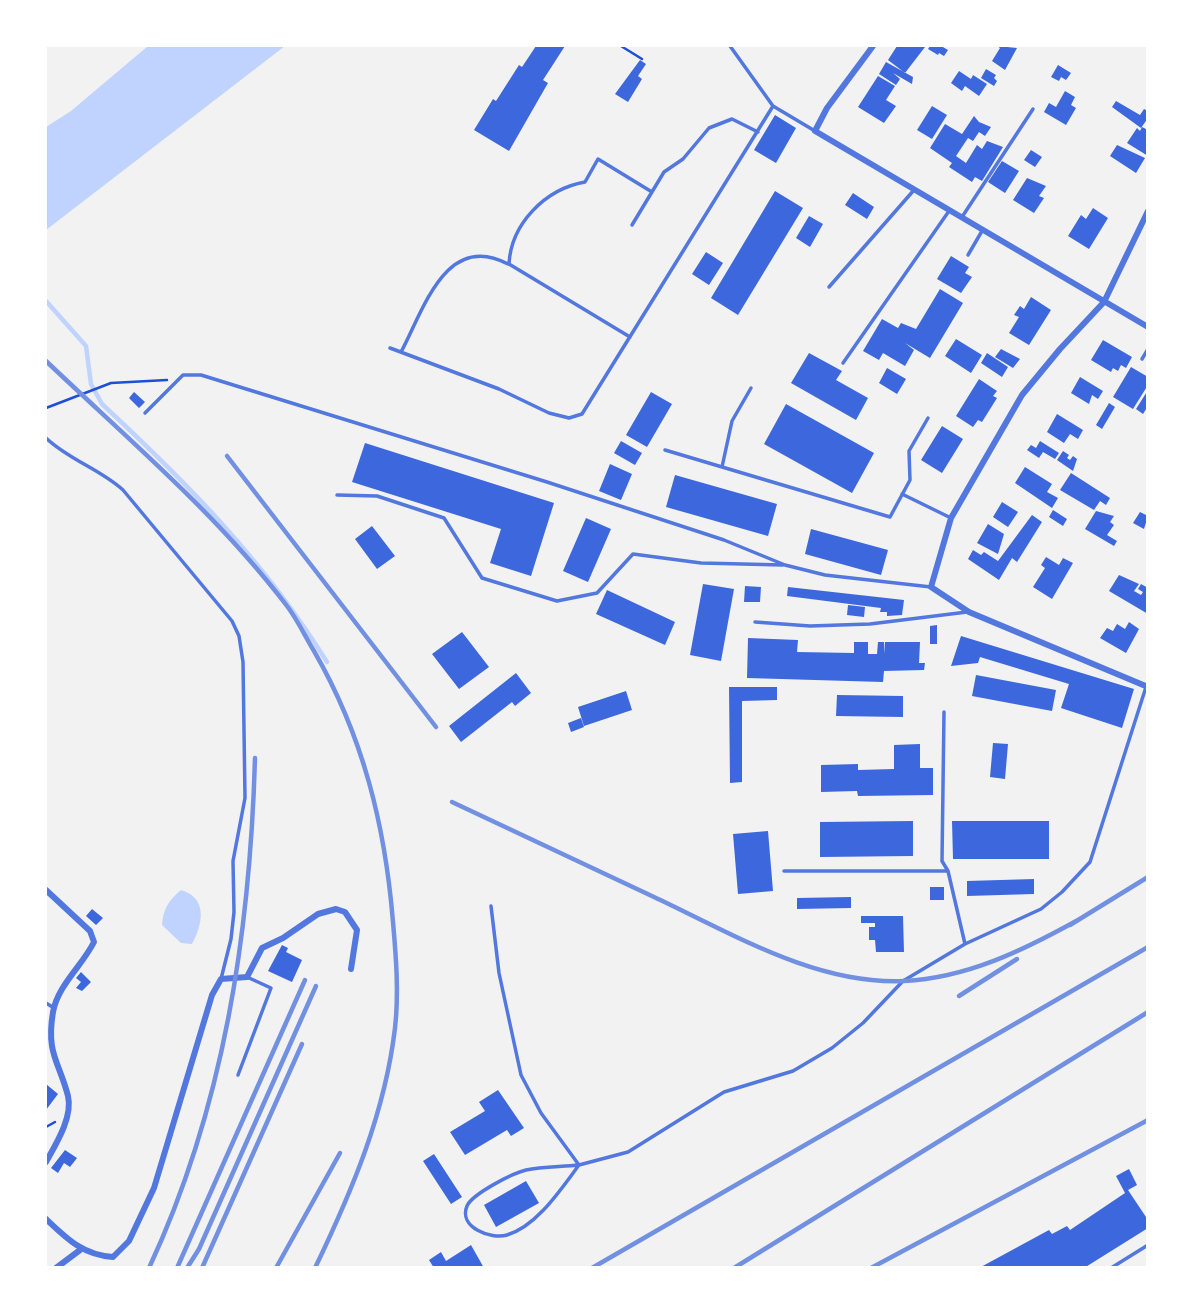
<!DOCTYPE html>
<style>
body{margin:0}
#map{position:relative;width:1193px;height:1313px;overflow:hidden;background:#f2f2f2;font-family:Montserrat,sans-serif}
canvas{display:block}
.frame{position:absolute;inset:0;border:47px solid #fff;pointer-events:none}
</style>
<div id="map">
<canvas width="1193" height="1313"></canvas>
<div class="frame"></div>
</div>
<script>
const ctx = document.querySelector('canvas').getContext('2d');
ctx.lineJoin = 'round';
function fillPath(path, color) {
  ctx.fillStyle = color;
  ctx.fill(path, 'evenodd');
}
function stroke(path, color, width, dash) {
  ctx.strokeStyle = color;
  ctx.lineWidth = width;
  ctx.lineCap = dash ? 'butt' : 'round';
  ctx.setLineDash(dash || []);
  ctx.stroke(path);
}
const water = new Path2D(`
 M148,46H285L46,230V127L71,111Z
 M181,890C208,898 203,924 192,944L181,943L162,925C163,909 169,900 181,890Z`);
const stream = new Path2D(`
 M46,301L86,346L91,384L102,404C189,485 264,561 327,662`);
const building = new Path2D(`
 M536,46H565L543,80L548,83L509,151L474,130L493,99L496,101L519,65L522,67Z
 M897,46H923L925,47L905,73L888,60Z
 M930,46H941L948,50L944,56L939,53L938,55L928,49Z
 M997,46L1017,48L1005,70L992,61L1000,48Z
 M640,60L646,64L638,76L642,79L628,102L615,94Z
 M886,62L913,77L912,84L893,73L900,79L896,85L879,74Z
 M1058,65L1071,73L1066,80L1061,77L1059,81L1051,77Z
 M986,69L996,75L994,78L997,81L994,86L981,78Z
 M959,71L971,79L973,75L987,84L979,96L965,86L962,91L951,83Z
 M878,76L895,86L886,100L896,106L884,123L858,107Z
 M1065,91L1075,97L1071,105L1076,108L1066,125L1044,112L1049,103L1056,107Z
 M1116,101L1140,115L1144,109L1148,111V118L1141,128L1112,107Z
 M932,106L947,115L932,139L917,130Z
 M775,115L796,128L776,163L754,150Z
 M974,116L979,122L991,127L985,136L979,132L973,141L968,138L956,156L966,163L977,145L982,149L987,141L1003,147L982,181L975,177L972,182L949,167L952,163L930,148L945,124L962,134Z
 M1142,127L1148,130V156L1127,143L1137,128L1140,131Z
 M1117,145L1145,158L1136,173L1110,156Z
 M1031,150L1042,157L1035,167L1024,160Z
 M1002,161L1019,171L1005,193L988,182Z
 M1027,178L1046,186L1039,196L1044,198L1034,213L1013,200Z
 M775,191L803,208L738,315L711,298Z
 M853,193L874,207L867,219L845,205Z
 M1093,208L1108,218L1089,249L1068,236L1081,215L1086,219Z
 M809,216L823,224L810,247L796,238Z
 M706,252L723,263L709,285L692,274Z
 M951,256L969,267L965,273L972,277L961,293L937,279Z
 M940,289L963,303L930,358L905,343L914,350L905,366L883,353L879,360L863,351L882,319L898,328L901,323L916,329Z
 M1031,297L1051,310L1029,345L1009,333L1019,317L1014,315L1020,306L1024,309Z
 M956,339L982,355L971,373L945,356Z
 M1103,340L1132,357L1126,368L1121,365L1118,371L1113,368L1111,372L1091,360Z
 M1001,349L1020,359L1013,368L995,357Z
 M809,353L842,371L836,380L868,398L856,420L791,383Z
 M987,353L1008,367L1002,377L981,363Z
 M1131,367L1148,377V385L1133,409L1113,397Z
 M887,368L906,379L897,394L879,383Z
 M1080,377L1103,391L1098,399L1092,395L1089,404L1071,393Z
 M979,379L997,391L993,396L997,398L982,422L978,420L973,427L956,416Z
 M1148,390V406L1143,414L1136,409Z
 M134,392L145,402L139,408L129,398Z
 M651,392L672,404L647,447L626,435Z
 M1109,403L1115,407L1102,429L1096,425Z
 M786,404L874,453L852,493L764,444Z
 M1057,414L1083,430L1078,439L1070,434L1064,443L1047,432Z
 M942,426L963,439L942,473L921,460Z
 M621,441L642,453L635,465L614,453Z
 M1040,441L1059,453L1055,459L1043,452L1039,458L1027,450L1031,445L1036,448Z
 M365,443L554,503L531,576L490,563L501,529L352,482Z
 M1063,451L1069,455L1067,458L1070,460L1073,456L1077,459L1073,471L1057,460Z
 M610,464L632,474L621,500L599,491Z
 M1025,467L1052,484L1047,492L1058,498L1052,508L1015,483Z
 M1071,473L1110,498L1106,505L1100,501L1094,510L1060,490Z
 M675,475L777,504L768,536L666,507Z
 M1002,502L1018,512L1008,527L993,517Z
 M1053,510L1067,519L1063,526L1049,517Z
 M1096,511L1114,516L1110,522L1114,525L1107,535L1117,541L1114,546L1085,529Z
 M1140,512L1148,516L1144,529L1133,523Z
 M1032,515L1042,522L1017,562L1012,558L999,580L968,559L973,550L981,555L984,552L998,561Z
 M586,518L611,529L588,582L563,571Z
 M988,524L1004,534L998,554L977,543Z
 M372,526L395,556L377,569L355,539Z
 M811,529L888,550L881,575L805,554Z
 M1046,557L1059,565L1063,558L1073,563L1052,599L1033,587L1045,568L1041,565Z
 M1119,575L1139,584L1134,591L1141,595L1143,592L1138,589L1141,584L1148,588V614L1109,591Z
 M703,584L734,589L721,661L690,655Z
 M745,586L761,587L760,602H744Z
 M788,587L904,600L902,615L887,616V612H880L881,608L787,596Z
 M607,590L675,622L665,645L596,614Z
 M848,605L865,607L864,617L847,615Z
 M1129,622L1139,629L1126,653L1100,638L1107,628L1113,631L1117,624L1125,629Z
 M937,625V644H930V626Z
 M462,632L489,667L459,689L432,654Z
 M961,636L1134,689L1122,728L1061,708L1069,684L980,657L978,663L951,666Z
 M748,638L798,640L797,652L854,653V642H868V654H877L878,642H884L885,654V642H920L919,663H925L924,670L884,671L883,682L747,678Z
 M516,673L531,693L515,706L512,702L461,742L449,726Z
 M976,675L1056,690L1052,711L972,696Z
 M729,687H777V700L742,701V782L730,783Z
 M626,691L632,710L584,726L578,707Z
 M837,695L903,696V717L836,716Z
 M581,718L584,727L571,732L568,723Z
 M993,743L1008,744L1005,779L990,777Z
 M920,744V768H933V795L858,796L857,791L821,792V765L858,764V770L894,769V745Z
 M913,821V856L820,857V822Z
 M952,821H1049V859H953Z
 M768,831L773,891L738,894L733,834Z
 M1034,879V894L967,896V881Z
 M930,887H944V900H930Z
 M851,897V908L797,909V898Z
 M92,909L103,918L96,925L86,916Z
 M861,916H903L904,952H876L875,940H869V927H875V923H861Z
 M282,945L288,948L286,952L302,960L292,982L268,971Z
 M81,972L91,982L82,991L76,988L81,982L76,978Z
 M46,1084L58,1094L46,1110Z
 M498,1090L524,1128L511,1136L507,1130L465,1155L450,1132L485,1111L479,1102Z
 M65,1150L77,1158L70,1167L64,1163L58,1173L51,1168Z
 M434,1154L462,1197L451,1204L423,1161Z
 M1129,1169L1137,1185L1128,1190L1148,1220V1228L1084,1268H979L1049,1230L1052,1234L1067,1226L1070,1230L1125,1193L1116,1176Z
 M526,1181L539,1203L496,1227L484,1205Z
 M471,1245L484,1268H434L429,1260L441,1252L446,1261Z`);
const path = new Path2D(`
 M621,46L642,59
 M46,408L111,383L167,380
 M46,1127L55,1122`);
const service = new Path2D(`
 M730,46L773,106L815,131
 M962,217L1033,109
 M632,225L664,172L683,159L709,128L732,119L758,132
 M968,255L982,231
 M829,287L914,190
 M630,337L509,264C511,224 545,189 585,182L598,159L652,192
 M390,348L499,389L549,413L569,418L582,414L773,106
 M401,352C424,309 446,231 508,264
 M1142,359L1148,349
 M843,363L949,211
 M145,413L183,375H201L547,482L724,540L785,565L825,575L931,587
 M46,438C69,460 100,469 123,490L232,621L239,636L243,662L245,798L233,861L234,912L231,939L221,979
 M665,450L890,517L910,480L909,451L928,418
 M722,467L732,421L751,388
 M902,494L951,518
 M337,495L377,496L444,518L482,578L557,601L597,593L633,554L701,563L783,565
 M755,622L810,626L870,624L967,612
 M944,712L942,861L948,871L965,944
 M784,871H948
 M491,906L499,973L521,1075L541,1113L579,1165L628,1152L724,1092L793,1071L832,1048L863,1023L903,981L965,944L1041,909L1062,892L1090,862L1146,687
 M46,1003L54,1008
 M238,1075L271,988L247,977
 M579,1165C561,1189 537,1226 507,1235C491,1240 458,1227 467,1206C472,1194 513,1173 526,1170C542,1166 562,1167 579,1165Z
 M1111,1268L1148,1245`);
const minor = new Path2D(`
 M873,46L827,108L815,131L1148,327
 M1148,211L1104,302L1060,349L1022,395L951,518L931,587L969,612L1148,687
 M46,890L90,931L94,942C82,966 58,985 53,1012C46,1054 59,1061 68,1096C73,1117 56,1144 46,1162
 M46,1219C67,1239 83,1255 113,1257L129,1241L154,1188L212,995L221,979L247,977L262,948L283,938L318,914L336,909L345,912L357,930L351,969
 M56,1268L80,1250`);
const rail = new Path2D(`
 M46,361C129,440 217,514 287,606C297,619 305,636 314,651C363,736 385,825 393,922C396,956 399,993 395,1028C385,1113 352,1191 315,1268
 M227,456L436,727
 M452,802C519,833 586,865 654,897C731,933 816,985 904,981C967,978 1024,950 1078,920
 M1070,925L1148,877
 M959,996L1017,959
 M149,1268C224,1107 250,933 255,758
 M177,1268L305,980
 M187,1268L199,1249L316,986
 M202,1268L302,1044
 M276,1268L340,1153
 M592,1268L1148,947
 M734,1268L1148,1012
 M871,1268L1148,1120`);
fillPath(water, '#bfd3fe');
stroke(stream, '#bfd3fe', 4.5);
fillPath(building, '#3d67dc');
stroke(path, '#1d4ed8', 2.5);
stroke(service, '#5277de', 3.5);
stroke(minor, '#5277de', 6);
stroke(rail, '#7290e2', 4.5);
</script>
